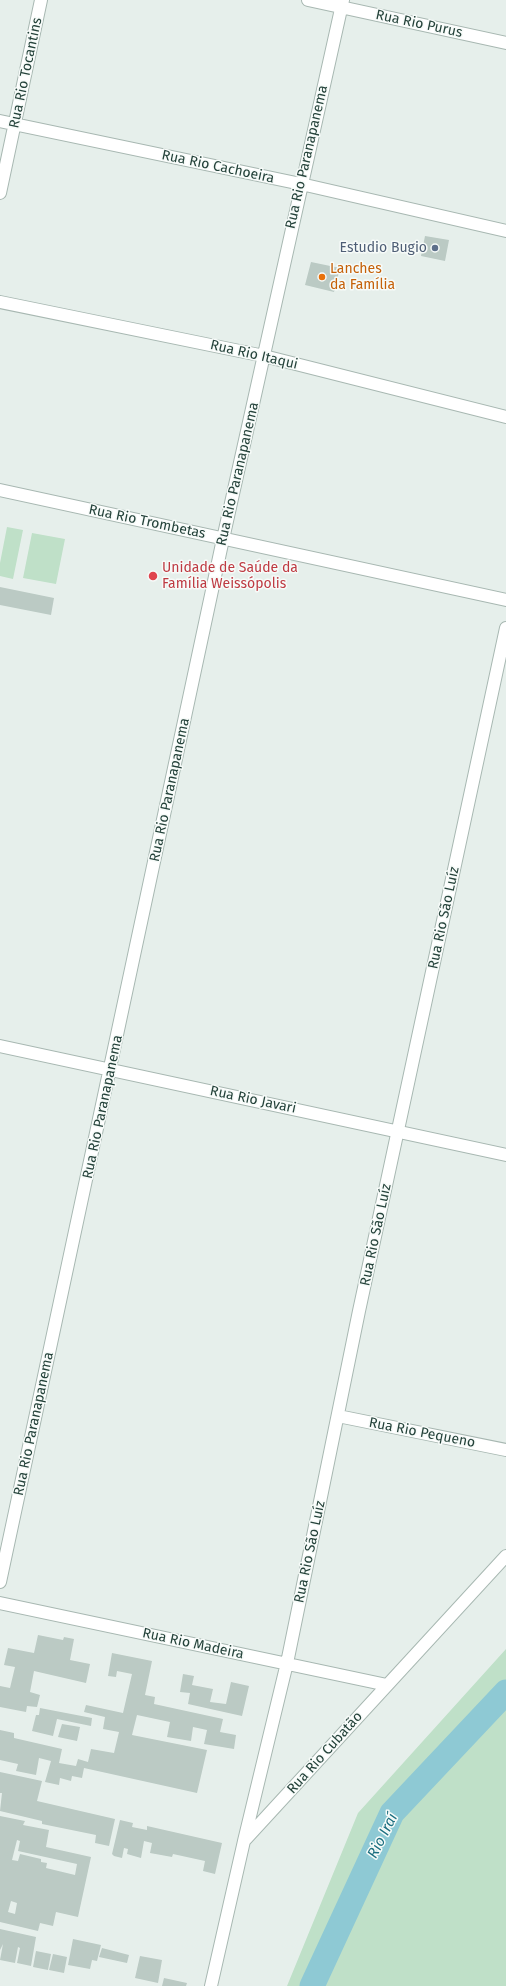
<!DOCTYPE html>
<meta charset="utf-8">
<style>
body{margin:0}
canvas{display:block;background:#e6efeb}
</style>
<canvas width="506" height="1986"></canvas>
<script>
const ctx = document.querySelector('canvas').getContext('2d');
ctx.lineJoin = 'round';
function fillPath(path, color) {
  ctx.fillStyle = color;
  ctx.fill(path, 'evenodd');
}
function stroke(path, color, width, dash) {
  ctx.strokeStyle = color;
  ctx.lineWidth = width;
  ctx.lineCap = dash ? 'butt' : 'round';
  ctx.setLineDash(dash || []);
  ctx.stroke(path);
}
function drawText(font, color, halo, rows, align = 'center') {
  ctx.font = font + ' "Fira Sans",sans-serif';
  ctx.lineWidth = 3;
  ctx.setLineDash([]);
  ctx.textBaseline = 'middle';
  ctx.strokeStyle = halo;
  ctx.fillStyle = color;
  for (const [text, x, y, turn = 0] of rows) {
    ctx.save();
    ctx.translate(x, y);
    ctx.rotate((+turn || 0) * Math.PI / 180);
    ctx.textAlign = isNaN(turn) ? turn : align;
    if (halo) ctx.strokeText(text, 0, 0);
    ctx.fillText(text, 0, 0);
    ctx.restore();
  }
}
const green = new Path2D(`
 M7,527L23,530L13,579L0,576V563Z
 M32,533L65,539L56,584L23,578Z
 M506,1649V1986H287L358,1813Z`);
const river = new Path2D(`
 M312,1986L392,1813L506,1692`);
const building = new Path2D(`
 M425,236L449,240L445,261L421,256Z
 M311,262L340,268L334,292L305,285Z
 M0,587L54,598L51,615L0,605Z
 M38,1635L63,1640L64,1637L74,1639L70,1660L90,1664L86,1683L34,1671L30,1692L40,1695L37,1707L27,1706L26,1712L0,1707V1686L10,1688L15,1667L4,1665L8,1648L34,1653Z
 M112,1653L152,1661L145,1695L155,1697L154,1704L223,1719L220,1732L236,1735L234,1749L204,1744L207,1730L193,1727L191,1741L167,1737L170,1722L137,1715L132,1735L207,1750L197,1793L84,1768L82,1778L72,1776L71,1781L60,1778L59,1785L45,1782L51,1761L39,1758L36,1775L16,1771L18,1764L0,1760V1730L14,1733V1738L62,1749L59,1763L76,1766L78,1759L88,1762L91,1749L114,1753L119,1732L103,1729L105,1717L84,1712L86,1705L123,1713L132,1674L117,1671L116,1677L108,1676Z
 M183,1674L194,1676L192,1685L213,1689L210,1702L226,1704L231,1682L249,1686L242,1716L188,1704L190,1693L180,1692Z
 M40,1708L92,1718L91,1726L57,1719L53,1736L32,1731L36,1715H39Z
 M62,1724L80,1727L77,1741L58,1737Z
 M0,1772L42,1781L37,1801L115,1819L109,1846L95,1843L96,1835L42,1824V1821L0,1811L2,1793H0Z
 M0,1816L25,1821L23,1825L49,1830L46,1847L91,1857L78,1917L56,1912L53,1926L40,1923L38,1931L0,1922ZM17,1840L20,1841L18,1851L77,1864L75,1875L46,1868L47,1863L41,1862V1859L20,1854L18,1861L12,1860ZM11,1901L17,1903L15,1914L8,1912Z
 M120,1820L133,1823L132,1827L147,1830V1826L222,1843L215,1874L203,1871L205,1861L173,1854L172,1857L150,1853L152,1843L144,1841L141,1858L127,1854L128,1849L124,1848L122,1858L114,1856L112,1854Z
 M0,1929L36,1937L31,1966L17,1963L20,1948L18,1947L15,1963L0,1960L3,1944L0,1950Z
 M73,1939L101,1945L97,1961L92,1960L90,1969L68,1965Z
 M102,1948L129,1955L127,1963L99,1957Z
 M36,1951L51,1954L48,1970L33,1967Z
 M53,1954L67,1957L64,1973L49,1970Z
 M140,1956L162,1960L158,1983L135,1978Z
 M164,1978L187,1983L186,1986H162Z`);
const minor = new Path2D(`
 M308,0L506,43
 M0,121L301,184L506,231
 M0,193L41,0
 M0,302L264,356L506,417
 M0,490L506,600
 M0,1046L506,1155
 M338,1416L506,1450
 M0,1582L223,539L343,0
 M0,1603L387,1685
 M244,1841L287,1663L359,1311L506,628
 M211,1986L244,1841L506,1556`);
const markers = [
 [435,248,4,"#5c6f8a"],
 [322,277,4,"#e8710a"],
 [153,576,5,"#e0444e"]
];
const streetNames = [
 ["Rua Rio Purus",419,24,12],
 ["Rua Rio Tocantins",26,73,-78],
 ["Rua Rio Paranapanema",307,157,-77],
 ["Rua Rio Cachoeira",218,167,12],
 ["Rua Rio Itaqui",254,355,13],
 ["Rua Rio Paranapanema",238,474,-77],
 ["Rua Rio Trombetas",147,522,12],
 ["Rua Rio Paranapanema",170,790,-78],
 ["Rua Rio São Luíz",444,918,-78],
 ["Rua Rio Javari",253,1100,12],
 ["Rua Rio Paranapanema",103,1107,-78],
 ["Rua Rio São Luíz",376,1235,-78],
 ["Rua Rio Paranapanema",34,1424,-78],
 ["Rua Rio Pequeno",422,1433,11],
 ["Rua Rio São Luíz",310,1552,-78],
 ["Rua Rio Madeira",193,1644,12],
 ["Rua Rio Cubatão",325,1753,-48]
];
const serviceNames = [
 ["Estudio Bugio",427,248]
];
const foodNames = [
 ["Lanches",330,269],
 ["da Família",330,285]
];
const healthNames = [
 ["Unidade de Saúde da",162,568],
 ["Família Weissópolis",162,584]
];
const waterNames = [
 ["Rio Iraí",383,1836,-63]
];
fillPath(green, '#bfe0c8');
stroke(river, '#8ec9d4', 25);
fillPath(building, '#bbcac4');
stroke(minor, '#a8b8b2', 14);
stroke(minor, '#fff', 12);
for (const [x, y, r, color] of markers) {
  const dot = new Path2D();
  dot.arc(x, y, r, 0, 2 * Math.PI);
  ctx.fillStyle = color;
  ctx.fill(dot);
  stroke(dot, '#f7fbf9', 1.5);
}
drawText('14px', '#24423a', '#f7fbf9', streetNames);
drawText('14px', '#4e5e75', '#f7fbf9', serviceNames, 'right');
drawText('14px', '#c56008', '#f7fbf9', foodNames, 'left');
drawText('14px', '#be3a42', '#f7fbf9', healthNames, 'left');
drawText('italic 15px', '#1c6f80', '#f7fbf9', waterNames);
</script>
